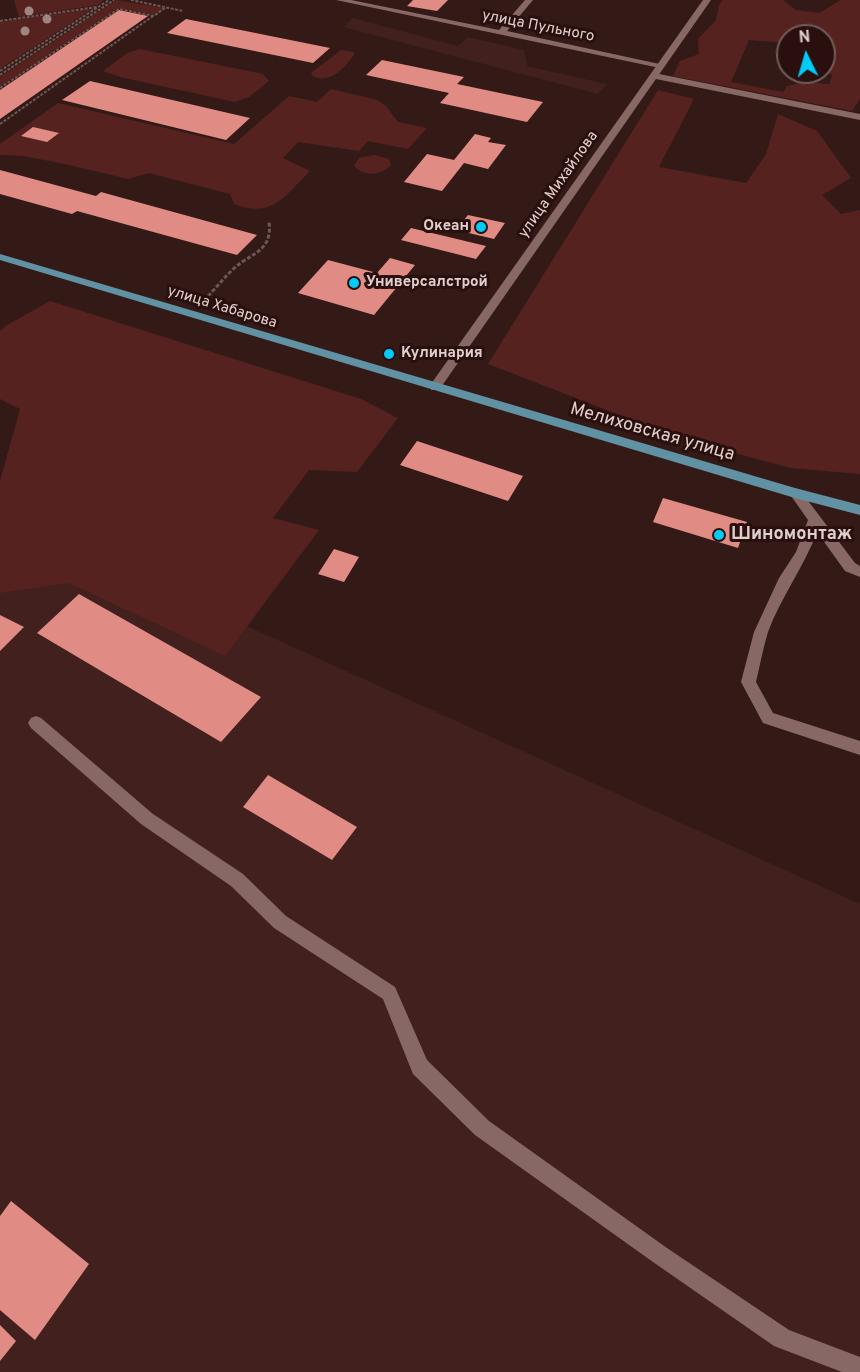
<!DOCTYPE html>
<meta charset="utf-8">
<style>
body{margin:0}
#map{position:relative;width:860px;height:1372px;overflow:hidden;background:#331a17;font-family:Overpass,sans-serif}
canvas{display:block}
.north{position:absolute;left:776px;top:24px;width:60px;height:60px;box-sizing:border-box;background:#29100e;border:2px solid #735c5a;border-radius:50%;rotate:355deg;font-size:16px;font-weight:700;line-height:24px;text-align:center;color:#e1cfcd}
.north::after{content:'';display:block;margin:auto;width:21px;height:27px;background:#00cbf9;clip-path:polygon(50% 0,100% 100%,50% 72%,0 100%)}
</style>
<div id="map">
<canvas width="860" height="1372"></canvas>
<div class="north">N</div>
</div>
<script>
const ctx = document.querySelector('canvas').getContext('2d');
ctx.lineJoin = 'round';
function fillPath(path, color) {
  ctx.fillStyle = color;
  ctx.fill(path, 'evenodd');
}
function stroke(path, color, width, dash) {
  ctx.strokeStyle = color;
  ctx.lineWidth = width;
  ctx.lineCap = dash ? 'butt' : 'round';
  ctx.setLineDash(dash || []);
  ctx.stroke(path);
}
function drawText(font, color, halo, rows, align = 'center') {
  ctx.font = font + ' Overpass,sans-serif';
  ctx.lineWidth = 6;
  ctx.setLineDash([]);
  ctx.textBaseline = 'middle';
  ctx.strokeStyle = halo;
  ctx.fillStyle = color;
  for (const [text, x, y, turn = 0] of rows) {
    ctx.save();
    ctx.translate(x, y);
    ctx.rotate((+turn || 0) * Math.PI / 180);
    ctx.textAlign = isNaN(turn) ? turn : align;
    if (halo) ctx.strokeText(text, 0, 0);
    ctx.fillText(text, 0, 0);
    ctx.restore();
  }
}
const built = new Path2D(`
 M353,18L458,46L468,37L524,50L527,66L607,84L598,94L343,27Z
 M68,545L860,904V1372H0V583Z`);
const green = new Path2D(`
 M14,0H104L98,5L19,17Z
 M116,0L164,8L154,15L119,8L0,87V77Z
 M723,0H783L796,10L819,13L841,0H860V99L852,111L673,76L680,61L699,54L698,39L716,20L719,5ZM788,36H824V66L832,76L829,84L804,82L787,86L783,92L731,82L749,40L788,43Z
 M94,8L0,69V22Z
 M140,49L263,74L269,81L249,97L235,102L120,77L103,71L127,53Z
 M341,50L354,52V55C344,68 329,86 311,75L312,72Z
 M331,89L377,100L386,106L398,122L427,128L408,149L368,141L359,151L298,142L283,158L310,171C285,196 272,219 234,204L230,194L149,173L128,179L65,164L23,156L0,155V144L58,103L234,144L289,96L317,102Z
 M658,90L694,99L659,167L746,183L766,154L778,114L817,131L851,178L822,195L841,214L860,210V474L791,468L682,439L488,364Z
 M375,155L389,159L391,165C381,176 364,177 354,166L359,158Z
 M50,301L361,399L398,418L357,472L309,470L273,518L319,530L225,656L69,583L0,593V481L20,409L0,399V331L7,325Z`);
const building = new Path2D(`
 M413,0H448L437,11L407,6Z
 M119,10L148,16L0,119V90Z
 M186,19L330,48L313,63L167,33Z
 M382,60L464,77L457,84L543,102L527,122L440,103L449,93L366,75Z
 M90,81L250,118L226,140L62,100Z
 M33,127L59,133L47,142L21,136Z
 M475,134L491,138L488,142L506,145L488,169L464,163L442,191L404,182L427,154L454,160Z
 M0,170L96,196L101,192L257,235L237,255L77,211L72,214L0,194Z
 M468,215L505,223L494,239L456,230Z
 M411,228L486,246L476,259L401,240Z
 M390,258L415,265L374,315L298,293L328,260L377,273Z
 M417,441L523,476L508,501L400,465Z
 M663,498L747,522L738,548L653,522Z
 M334,549L359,557L344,582L318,574Z
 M79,594L261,697L221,742L37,633Z
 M0,615L24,627L0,651Z
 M268,775L357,827L332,860L243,807Z
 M11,1201L89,1264L35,1340L0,1310V1216Z
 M0,1325L16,1341L0,1361Z`);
const pathFar1 = new Path2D(`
 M131,0L183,11
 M0,21L97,7
 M0,71L109,0
 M0,75L114,0
 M0,88L119,9L154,16L166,7
 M0,124L153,16`);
const path = new Path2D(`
 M208,296C219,285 230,270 242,262C259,251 272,246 269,222`);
const lane = new Path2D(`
 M795,488L800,490L855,563L860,566V577L845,571L817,532C804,567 781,597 768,632C763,648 760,665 756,682L773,713L860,741V755L763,723L741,682L754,632L779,578L796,552L808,520L789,493Z
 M36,716L41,718L153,814L243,874L286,916L395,987L427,1060L489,1121L667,1248L789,1330L860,1357V1372H842L774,1346L653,1262L475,1135L413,1074L383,999L274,928L231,886L141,824L31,728L28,723L31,718Z`);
const street = new Path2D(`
 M336,0H351L499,30L525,0H533L507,31L664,65L660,68Z
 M654,73L860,114V120L651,78V74Z`);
const secondary = new Path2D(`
 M703,0H711L439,390H431V384Z`);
const primary = new Path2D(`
 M0,254L795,488L860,505V515L795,498L0,260Z`);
const trees = [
 [29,11],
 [47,19],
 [25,31]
];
const markers = [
 [481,227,6,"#00cbf9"],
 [354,283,6,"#00cbf9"],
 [389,354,6,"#00cbf9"],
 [719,535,6,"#00cbf9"]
];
const farStreetnames = [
 ["улица Пульного",538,27,11],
 ["улица Михайлова",559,185,-55],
 ["улица Хабарова",222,308,17]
];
const farPoinames = [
 ["Океан",469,227,"right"],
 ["Универсалстрой",366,283],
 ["Кулинария",401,354]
];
const streetNames = [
 ["Мелиховская улица",652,433,16]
];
const poiNames = [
 ["Шиномонтаж",731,535]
];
fillPath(built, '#41201d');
fillPath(green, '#56221f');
fillPath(building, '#e08c85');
stroke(pathFar1, '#6d5754', 2, [3, 1.5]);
stroke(path, '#6d5754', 3, [4, 2]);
fillPath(lane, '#886865');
fillPath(street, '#886865');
fillPath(secondary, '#886865');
fillPath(primary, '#6092a4');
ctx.fillStyle = '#9e8582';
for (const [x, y] of trees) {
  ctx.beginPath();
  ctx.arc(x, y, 4.5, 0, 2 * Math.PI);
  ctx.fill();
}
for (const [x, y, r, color] of markers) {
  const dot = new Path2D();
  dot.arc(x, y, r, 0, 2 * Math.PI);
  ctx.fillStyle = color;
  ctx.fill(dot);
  stroke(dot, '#29100e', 2);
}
drawText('15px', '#e1cfcd', '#29100e', farStreetnames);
drawText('bold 15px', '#e1cfcd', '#29100e', farPoinames, 'left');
drawText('18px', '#e1cfcd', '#29100e', streetNames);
drawText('bold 18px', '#e1cfcd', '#29100e', poiNames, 'left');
</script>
